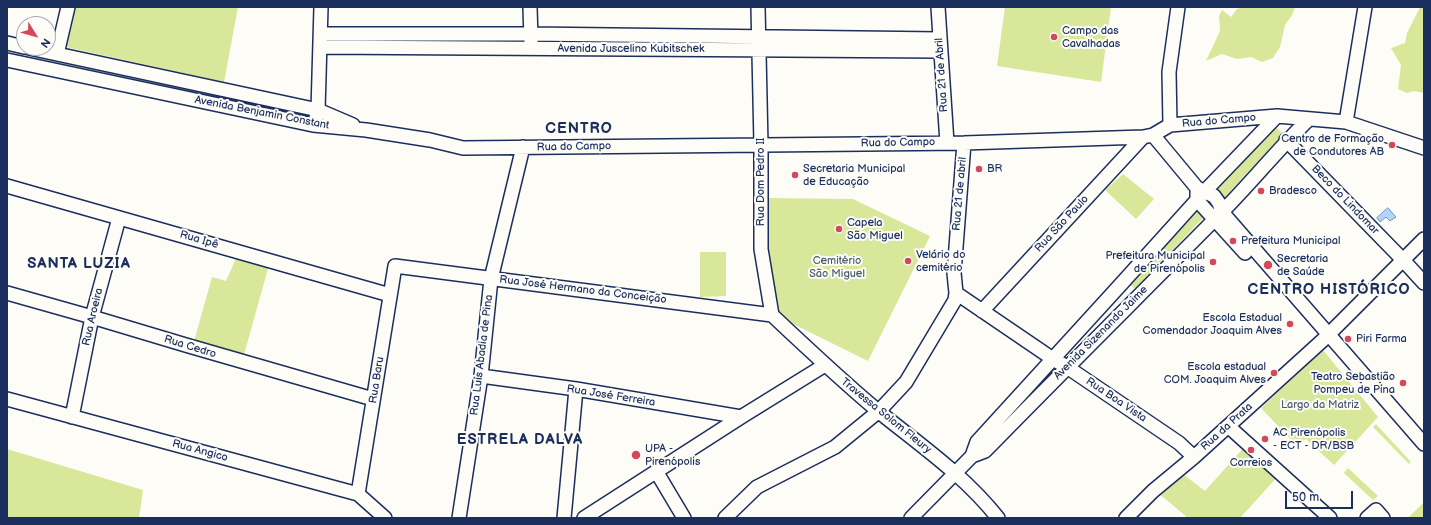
<!DOCTYPE html>
<meta charset="utf-8">
<style>
body{margin:0}
#map{position:relative;width:1431px;height:525px;overflow:hidden;background:#fdfcf7;font-family:"Balsamiq Sans",sans-serif}
canvas{display:block}
.frame{position:absolute;inset:0;border:8px solid #1b2f5e;pointer-events:none}
.north{position:absolute;left:16px;top:16px;width:40px;height:40px;box-sizing:border-box;background:#fdfcf7;border:1px solid #a3aaba;border-radius:50%;rotate:127deg;font-size:11px;font-weight:700;line-height:16px;text-align:center;color:#1b2f5e}
.north::after{content:'';display:block;margin:auto;width:14px;height:18px;background:#d1495b;clip-path:polygon(50% 0,100% 100%,50% 72%,0 100%)}
.scale{position:absolute;left:1285px;top:491px;width:68px;height:18px;box-sizing:border-box;border:2px solid #1b2f5e;border-top:0;padding-left:5px;font-size:12px;line-height:14px;white-space:nowrap;color:#1b2f5e;-webkit-text-stroke:3px #fdfcf7;paint-order:stroke}
</style>
<div id="map">
<canvas width="1431" height="525"></canvas>
<div class="frame"></div>
<div class="north">N</div>
<div class="scale">50 m</div>
</div>
<script>
const ctx = document.querySelector('canvas').getContext('2d');
ctx.lineJoin = 'round';
function fillPath(path, color) {
  ctx.fillStyle = color;
  ctx.fill(path, 'evenodd');
}
function stroke(path, color, width, dash) {
  ctx.strokeStyle = color;
  ctx.lineWidth = width;
  ctx.lineCap = dash ? 'butt' : 'round';
  ctx.setLineDash(dash || []);
  ctx.stroke(path);
}
function drawText(font, color, halo, rows, align = 'center') {
  ctx.font = font + ' "Balsamiq Sans",sans-serif';
  ctx.lineWidth = 4;
  ctx.setLineDash([]);
  ctx.textBaseline = 'middle';
  ctx.strokeStyle = halo;
  ctx.fillStyle = color;
  for (const [text, x, y, turn = 0] of rows) {
    ctx.save();
    ctx.translate(x, y);
    ctx.rotate((+turn || 0) * Math.PI / 180);
    ctx.textAlign = isNaN(turn) ? turn : align;
    if (halo) ctx.strokeText(text, 0, 0);
    ctx.fillText(text, 0, 0);
    ctx.restore();
  }
}
const green = new Path2D(`
 M74,7H238L224,82L66,47Z
 M1005,7H1111L1101,82L997,66Z
 M1245,7H1295L1292,15L1285,25L1280,47L1273,58L1262,62L1251,57L1237,59L1222,54L1206,61L1220,31L1219,16L1222,10L1231,17L1237,9Z
 M1420,7H1424V93L1414,91L1407,93L1398,89L1401,65L1391,48L1405,43L1407,33Z
 M1274,125L1283,134L1223,199L1212,189Z
 M1123,174L1154,199L1136,219L1105,190Z
 M764,198L853,199L930,236L868,361L775,315L764,249Z
 M1196,207L1205,216L1135,289L1128,283Z
 M700,252H726V296L700,297Z
 M237,256L269,265L243,358L193,345L212,277L226,281Z
 M1323,350L1378,417L1334,465L1306,439L1297,446L1261,408Z
 M1376,424L1411,462L1409,464L1373,427Z
 M1245,446L1279,475L1240,518H1188L1157,492L1179,471L1205,491Z
 M7,449L143,490L139,518H7Z
 M1348,468L1378,496L1373,500L1344,473Z
 M1424,502V518H1408Z`);
const water = new Path2D(`
 M1388,208L1396,217L1390,221L1386,217L1380,222L1377,218Z`);
const minor = new Path2D(`
 M530,7L531,41
 M758,7L761,145V249L772,315
 M938,7L947,143
 M321,34H530L940,39
 M7,43L24,47
 M321,47L940,51
 M29,48L318,110L353,125
 M57,54L68,7
 M7,60L313,125L366,130L430,140L463,148L964,143L1143,137L1153,135L1170,125L1277,116L1346,122L1424,148
 M316,118L318,110L321,7
 M1346,122L1365,7
 M1170,125L1169,72L1178,7
 M1153,135L1197,188L1214,196L1219,203L1222,212L1424,444
 M1286,140L1403,260L1424,283
 M7,186L390,295
 M1197,192V200L1245,253
 M7,293L92,317L189,346L373,399
 M956,293L1053,359L1067,367L1179,443L1194,457
 M982,311L1143,137
 M772,315C807,348 841,380 878,411C920,445 964,475 998,518
 M481,376L576,389L741,417
 M7,399L358,494L385,518
 M72,417L92,317L119,218
 M1228,426L1330,518
 M972,456L977,442L1123,282L1205,191L1277,116
 M656,471L684,518
 M358,494L395,266L772,315
 M459,518L481,376L491,279L523,147
 M564,518L576,389
 M584,518L741,417L825,365
 M725,518L757,487L835,447L879,411L906,382L955,300L956,293L954,273L964,143
 M911,518L972,456L985,451C1063,371 1142,293 1220,214C1251,183 1278,149 1309,119
 M1126,518L1153,491L1194,457L1323,340L1424,239
 M1367,518L1376,510L1383,518`);
const markers = [
 [1054,37,4,"#d1495b"],
 [1392,145,4,"#d1495b"],
 [979,169,4,"#d1495b"],
 [795,175,4,"#d1495b"],
 [1261,191,4,"#d1495b"],
 [839,229,4,"#d1495b"],
 [1233,241,4,"#d1495b"],
 [908,261,4,"#d1495b"],
 [1213,262,4,"#d1495b"],
 [1268,265,5,"#d1495b"],
 [1290,324,4,"#d1495b"],
 [1348,339,4,"#d1495b"],
 [1274,373,4,"#d1495b"],
 [1403,383,4,"#d1495b"],
 [1265,439,4,"#d1495b"],
 [1251,450,4,"#d1495b"],
 [636,455,5,"#d1495b"]
];
const poiNames = [
 ["Campo das",1062,31],
 ["Cavalhadas",1062,44],
 ["Centro de Formação",1384,139,"right"],
 ["de Condutores AB",1384,152,"right"],
 ["Secretaria Municipal",803,169],
 ["de Educação",803,182],
 ["BR",987,169],
 ["Bradesco",1269,191],
 ["Capela",847,223],
 ["São Miguel",847,236],
 ["Prefeitura Municipal",1241,241],
 ["Velário do",916,255],
 ["cemitério",916,268],
 ["Prefeitura Municipal",1205,256,"right"],
 ["de Pirenópolis",1205,269,"right"],
 ["Secretaria",1277,259],
 ["de Saúde",1277,272],
 ["Escola Estadual",1282,318,"right"],
 ["Comendador Joaquim Alves",1282,331,"right"],
 ["Piri Farma",1356,339],
 ["Escola estadual",1266,367,"right"],
 ["COM. Joaquim Alves",1266,380,"right"],
 ["Teatro Sebastião",1395,377,"right"],
 ["Pompeu de Pina",1395,390,"right"],
 ["AC Pirenópolis",1273,433],
 ["- ECT - DR/BSB",1273,446],
 ["UPA -",645,449],
 ["Pirenópolis",645,462],
 ["Correios",1251,463,"center"]
];
const streetNames = [
 ["Avenida Juscelino Kubitschek",631,49],
 ["Rua 21 de Abril",942,75,-94],
 ["Avenida Benjamin Constant",262,113,11],
 ["Rua do Campo",1219,121,-5],
 ["Rua do Campo",898,143,-1],
 ["Rua do Campo",574,147,-1],
 ["Rua Dom Pedro II",761,182,-90],
 ["Rua 21 de abril",960,194,-85],
 ["Beco do Lindomar",1345,200,46],
 ["Rua São Paulo",1062,224,-47],
 ["Rua Ipê",199,240,16],
 ["Rua José Hermano da Conceição",583,290,7],
 ["Rua Aroeira",93,317,-77],
 ["Avenida Sizenando Jaime",1101,333,-45],
 ["Rua Cedro",190,347,17],
 ["Rua Luís Abadia de Pina",482,355,-83],
 ["Rua Baru",377,380,-81],
 ["Rua José Ferreira",611,396,9],
 ["Rua Boa Vista",1116,400,34],
 ["Travessa Solom Fleury",886,416,39],
 ["Rua da Prata",1227,427,-42],
 ["Rua Angico",200,451,15]
];
const parkNames = [
 ["Cemitério",837,261],
 ["São Miguel",837,274],
 ["Largo da Matriz",1320,405]
];
const districtNames = [
 ["CENTRO",579,129],
 ["SANTA LUZIA",79,264],
 ["CENTRO HISTÓRICO",1329,290],
 ["ESTRELA DALVA",520,440]
];
fillPath(green, '#d8e79a');
fillPath(water, '#afd6f9');
stroke(water, '#7493bb', 1);
stroke(minor, '#1b2f5e', 16);
stroke(minor, '#fdfcf7', 13);
for (const [x, y, r, color] of markers) {
  const dot = new Path2D();
  dot.arc(x, y, r, 0, 2 * Math.PI);
  ctx.fillStyle = color;
  ctx.fill(dot);
  stroke(dot, '#fdfcf7', 1.5);
}
drawText('11px', '#1b2f5e', '#fdfcf7', poiNames, 'left');
drawText('11px', '#1b2f5e', '#fdfcf7', streetNames);
drawText('11px', '#4a5d6d', '#fdfcf7', parkNames);
ctx.letterSpacing = '1px';
drawText('bold 15px', '#1b2f5e', '#fdfcf7', districtNames);
ctx.letterSpacing = '0px';
</script>
